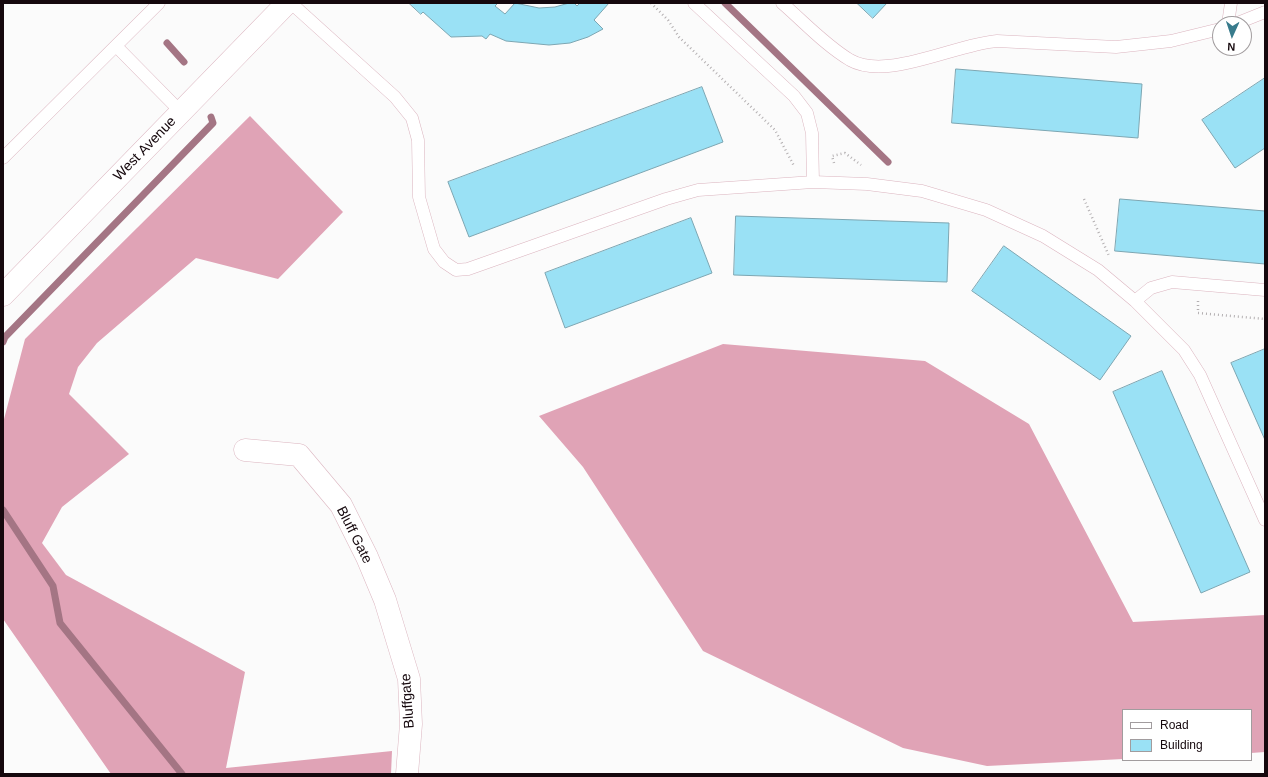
<!DOCTYPE html>
<style>
body{margin:0}
#map{position:relative;width:1268px;height:777px;overflow:hidden;background:#fbfbfb;font-family:Helvetica,sans-serif}
canvas{display:block}
.frame{position:absolute;inset:0;border:4px solid #15080d;pointer-events:none}
.legend{position:absolute;left:1122px;top:709px;width:130px;height:52px;box-sizing:border-box;background:#fff;border:1px solid #a19c9e;margin:0;padding:5px 7px;list-style:none;font-size:12px;color:#15080d}
.legend li{display:flex;align-items:center;gap:8px;height:20px}
.legend b{width:20px;border:1px solid #a19c9e}
.north{position:absolute;left:1212px;top:16px;width:40px;height:40px;box-sizing:border-box;background:#fff;border:1px solid #a19c9e;border-radius:50%;rotate:183deg;font-size:11px;font-weight:700;line-height:16px;text-align:center;color:#15080d}
.north::after{content:'';display:block;margin:auto;width:14px;height:18px;background:#387b8c;clip-path:polygon(50% 0,100% 100%,50% 72%,0 100%)}
</style>
<div id="map">
<canvas width="1268" height="777"></canvas>
<div class="frame"></div>
<ul class="legend">
<li><b style="height:5px;background:#fff"></b>Road</li>
<li><b style="height:11px;background:#9ae1f5"></b>Building</li>
</ul>
<div class="north">N</div>
</div>
<script>
const ctx = document.querySelector('canvas').getContext('2d');
ctx.lineJoin = 'round';
function fillPath(path, color) {
  ctx.fillStyle = color;
  ctx.fill(path, 'evenodd');
}
function stroke(path, color, width, dash) {
  ctx.strokeStyle = color;
  ctx.lineWidth = width;
  ctx.lineCap = dash ? 'butt' : 'round';
  ctx.setLineDash(dash || []);
  ctx.stroke(path);
}
function drawText(font, color, halo, rows, align = 'center') {
  ctx.font = font + ' Helvetica,sans-serif';
  ctx.lineWidth = 3.5;
  ctx.setLineDash([]);
  ctx.textBaseline = 'middle';
  ctx.strokeStyle = halo;
  ctx.fillStyle = color;
  for (const [text, x, y, turn = 0] of rows) {
    ctx.save();
    ctx.translate(x, y);
    ctx.rotate((+turn || 0) * Math.PI / 180);
    ctx.textAlign = isNaN(turn) ? turn : align;
    if (halo) ctx.strokeText(text, 0, 0);
    ctx.fillText(text, 0, 0);
    ctx.restore();
  }
}
const forest = new Path2D(`
 M250,116L343,212L278,279L196,258L97,343L78,367L69,394L129,454L62,507L42,543L66,575L245,672L226,768L392,751L391,774H111L3,619V423L25,339Z
 M723,344L925,361L1029,424L1133,622L1265,615V752L1251,753V710H1123V759L987,766L903,748L703,651L583,467L539,416Z`);
const stream = new Path2D(`
 M725,3L888,162
 M167,43L184,62
 M3,342L5,337L213,123L211,117
 M3,510L53,586L60,623L182,774`);
const building = new Path2D(`
 M409,3H498L495,6L505,14L515,3L539,8L555,7L569,3H574L577,6L580,3H609L594,20L603,29L588,37L570,43L549,45L506,41L490,34L486,39L482,36L451,37L423,12L421,14Z
 M857,3H887L873,18Z
 M956,69L1142,84L1138,138L952,123Z
 M1265,78V148L1235,168L1202,120Z
 M702,87L723,142L469,237L448,182Z
 M1120,199L1265,211V264L1115,251Z
 M736,216L949,223L947,282L734,275Z
 M691,218L712,273L565,328L545,273Z
 M1004,246L1131,336L1100,380L972,291Z
 M1265,349V440L1231,363Z
 M1162,371L1250,572L1201,593L1113,392Z`);
const path = new Path2D(`
 M651,3L668,20L679,37L775,130L794,166
 M834,163L832,156L845,153L861,165
 M1084,199L1109,256
 M1198,301V313L1265,319`);
const service = new Path2D(`
 M291,3L395,97L412,118L418,140L419,197L434,249L444,262L456,270L468,269L666,199L698,190L813,182L867,184L922,191L986,210L1043,236L1098,270L1135,301L1184,350L1200,375L1265,520
 M694,3L794,96L807,113L812,133L813,182
 M782,3C804,22 825,45 850,60C887,81 956,44 997,41L1116,47L1171,41L1220,29
 M1228,24L1231,3
 M1235,24L1265,12
 M116,46L181,112
 M3,158L159,3
 M1135,301L1151,288L1172,282L1265,290`);
const minor = new Path2D(`
 M245,450L299,455L341,505L367,557L385,600L409,679L411,724L407,774`);
const secondary = new Path2D(`
 M3,295L287,3`);
const streetNames = [
 ["West Avenue",145,149,-46],
 ["Bluff Gate",354,535,63],
 ["Bluffgate",408,701,-94]
];
fillPath(forest, '#e0a3b6');
stroke(stream, '#a47584', 7);
fillPath(building, '#9ae1f5');
stroke(building, '#7da6b2', 1);
stroke(service, '#dbb4bf', 13);
stroke(minor, '#dbb4bf', 23);
stroke(secondary, '#dbb4bf', 23);
stroke(path, '#b4b0b2', 2.5, [1, 3]);
stroke(service, '#fff', 12);
stroke(minor, '#fff', 22);
stroke(secondary, '#fff', 22);
drawText('14px', '#15080d', '#fff', streetNames);
</script>
